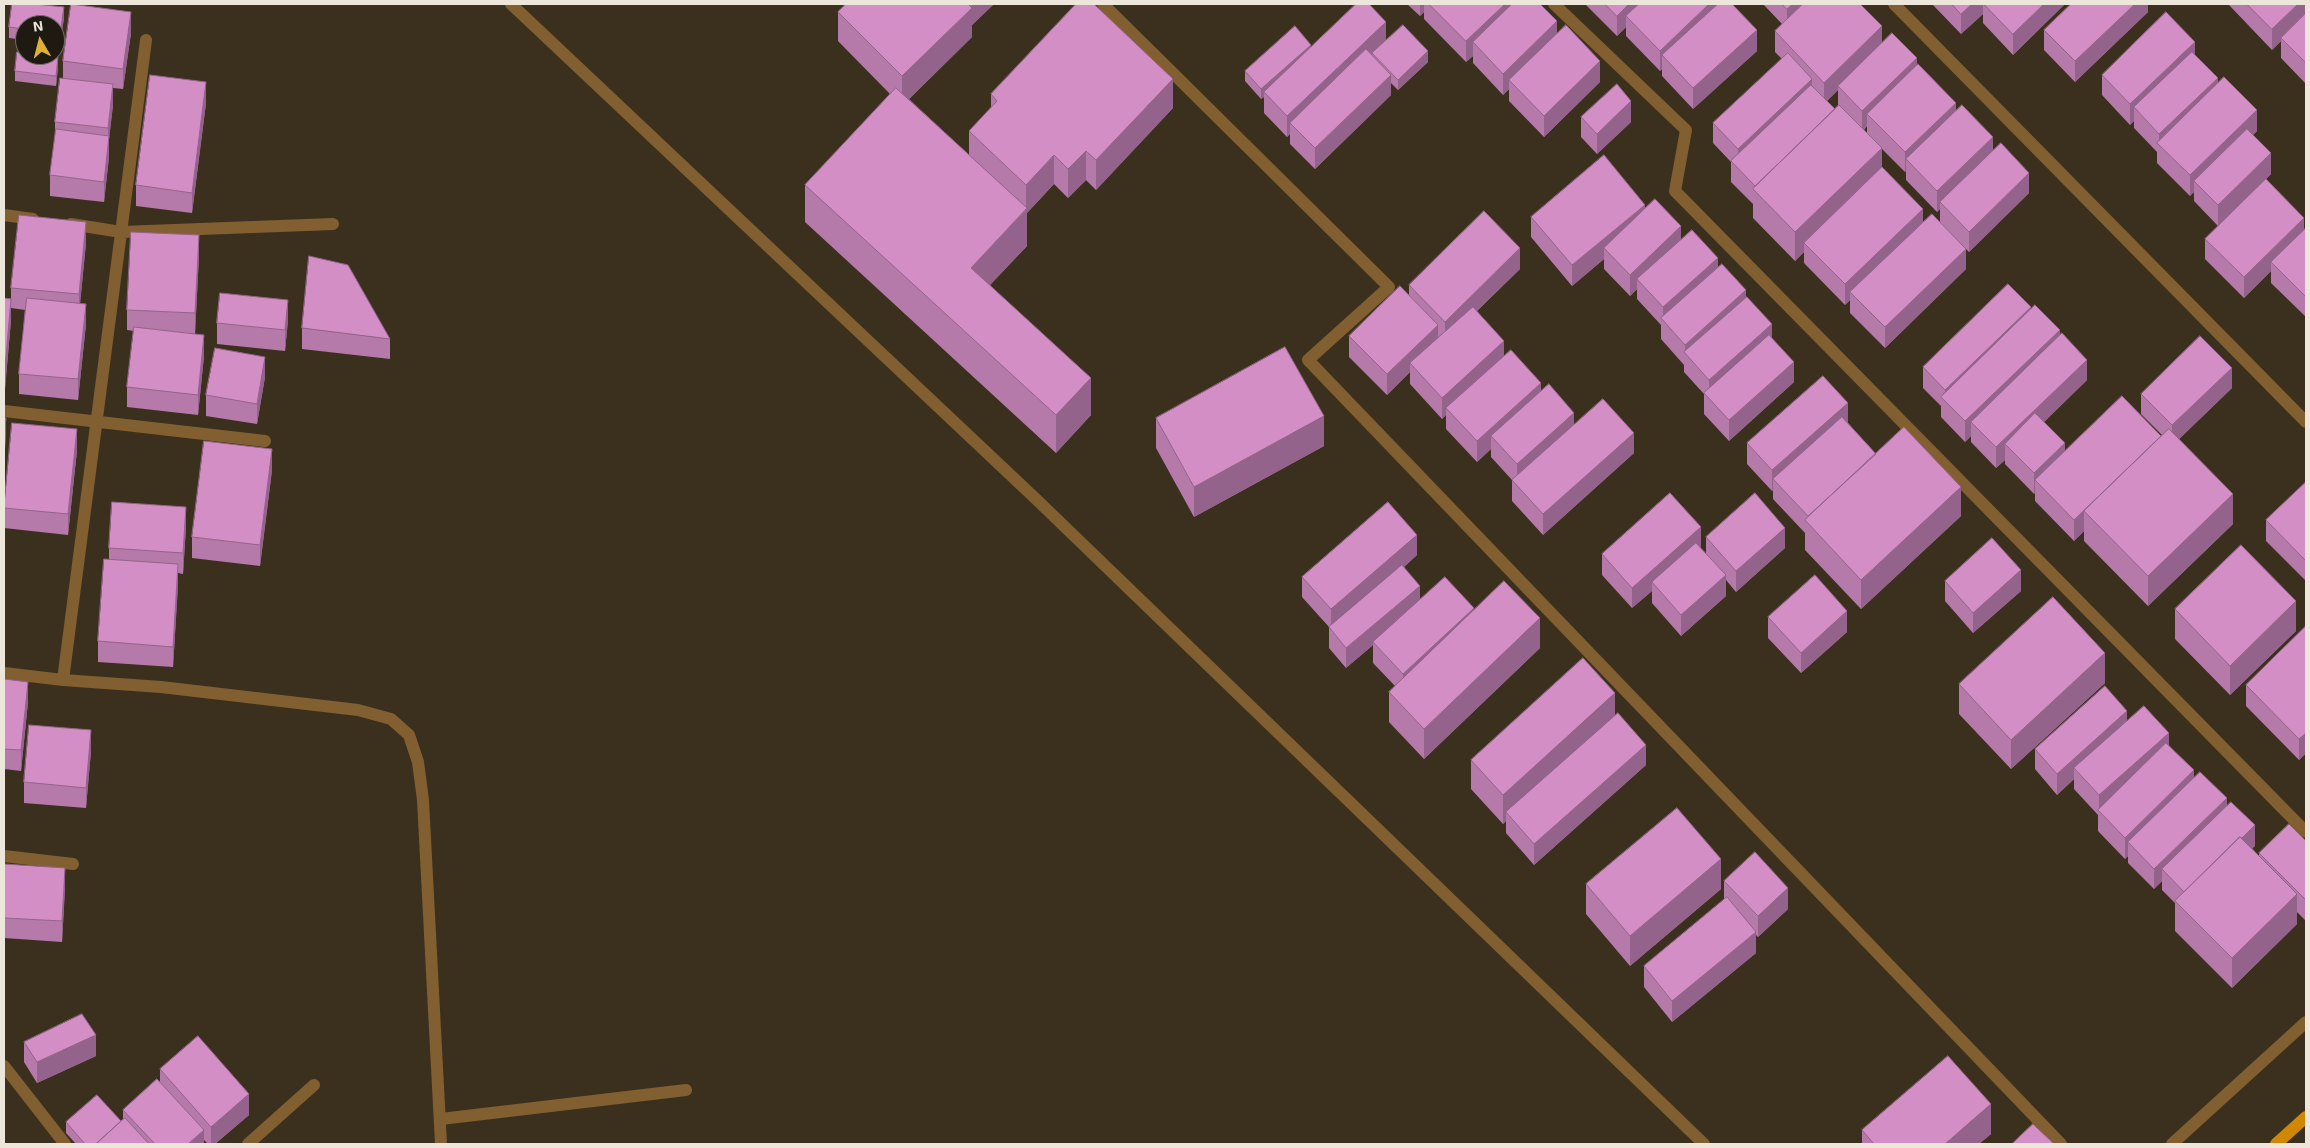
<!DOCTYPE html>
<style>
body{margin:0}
#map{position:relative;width:2310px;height:1148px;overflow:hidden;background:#3b301d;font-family:"Exo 2",sans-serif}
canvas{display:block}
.frame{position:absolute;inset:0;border:5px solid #ede7db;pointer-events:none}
.north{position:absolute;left:15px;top:15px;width:50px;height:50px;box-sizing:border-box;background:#1e1911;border:1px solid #716b62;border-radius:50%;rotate:352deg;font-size:14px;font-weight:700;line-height:20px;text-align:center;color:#ede7db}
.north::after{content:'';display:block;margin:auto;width:18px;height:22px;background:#e0b034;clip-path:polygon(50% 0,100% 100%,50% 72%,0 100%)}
</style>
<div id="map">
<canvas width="2310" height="1148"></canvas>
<div class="frame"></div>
<div class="north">N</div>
</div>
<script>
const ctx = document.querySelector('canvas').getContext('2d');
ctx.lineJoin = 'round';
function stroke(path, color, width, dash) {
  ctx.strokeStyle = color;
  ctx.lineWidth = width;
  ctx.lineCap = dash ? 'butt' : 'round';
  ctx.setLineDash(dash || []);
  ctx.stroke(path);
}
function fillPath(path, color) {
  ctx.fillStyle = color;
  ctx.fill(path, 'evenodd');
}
const lane = new Path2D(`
 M511,4L1037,500L1704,1144`);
const street = new Path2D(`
 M1103,4L1389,287L1308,360L2061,1144
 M1554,4L1686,130L1675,191L2306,832
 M1894,4L2306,422
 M4,215L33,219
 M71,224L121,232L333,224
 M4,411L265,441
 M4,673L63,680L161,687L358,710L391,719L409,735L418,762L423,800L441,1144
 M63,680L146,40
 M4,856L73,864
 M4,1066L65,1144
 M441,1119L686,1090
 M248,1144L314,1085
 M2172,1144L2306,1022`);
const primary = new Path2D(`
 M2276,1144L2306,1117`);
const wall = new Path2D(`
 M846,4H994L972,25V37L909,99L969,155V131L991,108V94L1173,108L1096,190L1086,180L1068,198L1054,184L1027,213V246L990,285L1091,415L1056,453L805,222V185L890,94L838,41V12Z
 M1407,4H1540L1557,34L1600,82L1544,137L1509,101V89L1503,95L1473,63V56L1466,62L1424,19V12L1420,16Z
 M1585,4H1716V6L1757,51L1693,109L1662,76V69L1660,71L1626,36V27L1617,36Z
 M1763,4H1860L1882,43L1917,66L1956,111L1993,150L2029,193L1969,252L1966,249V269L1885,348L1850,313V300L1845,305L1804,263V252L1795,261L1753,218V204L1731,182V162L1713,143V123L1782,59L1775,52V31L1782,24ZM1838,90V106L1835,109L1827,101ZM1867,126V133L1864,130ZM1882,149L1905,172L1906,171V180L1937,212L1940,209V222H1923L1882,167Z
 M1932,4H2065L2013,55L1983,23V14L1961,34Z
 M2148,4V12L2075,82L2044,50V30Z
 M2229,4H2306V84L2281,58V41L2272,50L2229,5Z
 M64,18L60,44H55V25H25V40L9,38V27Z
 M131,33L123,89L113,88V105L109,139V157L104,202L50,196V175L55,137V122L63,78V61Z
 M1386,40L1428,62L1398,90L1391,83V95L1315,169L1290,144V134L1287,137L1264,113V97L1261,99L1245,81V71L1311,47Z
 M2195,55L2218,84L2257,131L2253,135L2271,174L2266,179L2304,229L2306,228V317L2271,283V271L2244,298L2205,259V239L2246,198L2218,226L2194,201V192L2190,196L2157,163V152L2134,128V121L2130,125L2102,95V75Z
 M58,67L56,86L15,81V71Z
 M206,103L192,213L136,206V185Z
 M1581,117L1631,122L1597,154L1581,137Z
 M1645,209L1681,240L1718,268L1746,297L1772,338L1794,382L1729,441L1704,414V394L1684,372V365L1661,339V325L1637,299V289L1630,296L1604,269V259L1572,286L1531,237V217Z
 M86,243L80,303L86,324L78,400L19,394V374L25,310L11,308V320L5,389H4V298L11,299V288Z
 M199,255L195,334L188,333L204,356L198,415L127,407V387L134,331L127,330V310Z
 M1520,269L1477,311L1504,355L1541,391L1574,424L1634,453L1543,535L1512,501V480L1491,457V449L1477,462L1446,429V415L1442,419L1410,384V372L1387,395L1349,357V336L1409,295V285Z
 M2031,310L2060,335L2087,380L2044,422L2065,452L2162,435L2141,414V394L2232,388L2179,439L2233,524L2148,606L2084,541V531L2074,541L2035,501V492L2034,494L2005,464V460L1996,468L1971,442V436L1965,442L1941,417V406L1923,388V367Z
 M288,320L285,351L217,344V323Z
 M302,328L390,339V359L302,349Z
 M265,377L257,424L206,416V395Z
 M1156,418L1324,446L1194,517L1156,448Z
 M1848,423L1876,454L1961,516L1861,609L1805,550V533L1773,499V490L1772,491L1747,464V443Z
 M77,450L68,535L4,528V504Z
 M272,470L260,566L192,558V537Z
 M2306,482V581L2266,541V520Z
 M186,527L183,574L178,573V585L173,667L98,662V641L109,559V548Z
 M1706,537L1785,548L1736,592L1726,580V596L1681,636L1652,603V591L1632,608L1602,575V554H1706Z
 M1417,555L1404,567L1420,600L1474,610L1540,648L1424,759L1389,722V692L1395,686L1373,663V645L1346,668L1329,648V627L1302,597V577Z
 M1945,581L2021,591L1973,633L1945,601Z
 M2175,609L2296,631L2230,695L2175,639Z
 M1768,617L1847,632L1801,673L1768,638Z
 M2306,626V753L2299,760L2246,706V685Z
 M4,679L28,702L21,771L4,769Z
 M2105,683L2011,769L1959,714V684Z
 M1615,716L1646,765L1534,865L1506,833V821L1503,824L1471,789V760Z
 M2127,721L2169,745L2194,778L2227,806L2255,846L2252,848L2259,856V853L2306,841V921L2297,912V924L2232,988L2175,931V903L2162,890V881L2154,889L2128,863V856L2125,859L2098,831V815L2074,789V779L2057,795L2035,769V749Z
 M91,751L86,808L24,803V782Z
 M4,864L65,888L62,942L4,938Z
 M1724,881L1788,909L1758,937L1756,935V953L1672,1022L1644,987V966L1724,900Z
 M1586,884L1721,889L1630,966L1586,914Z
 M24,1042L96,1056L37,1083L24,1062Z
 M160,1069L249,1115L215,1144H208L204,1140V1144H76L66,1133V1122L121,1121L123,1119V1110L160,1083Z
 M1862,1130L1991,1134L1979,1144H1862Z`);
const shadedWall = new Path2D(`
 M973,4H994L972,25V37L902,106V76Z
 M1420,4H1424V12L1420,16Z
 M1505,4H1521L1473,42V56L1466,62V41Z
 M1629,4H1650L1626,16V27L1617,36V16Z
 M1709,4H1716V18L1662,55V69L1660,71V51Z
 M1793,4H1815L1787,30V9Z
 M1972,4H1983V14L1961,34V14Z
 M2044,4H2065L2013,55V34Z
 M2135,4H2148V12L2075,82V61Z
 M2298,4H2306V17L2281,38V41L2272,50V29Z
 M64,7V18L60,44V34Z
 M131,12V33L123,89V69Z
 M1557,21V42L1509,80V89L1503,95V74Z
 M1386,22V43L1372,53V56L1290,123V134L1287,137V116Z
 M1882,26V47L1838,86V90L1824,103V83Z
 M1757,30V51L1693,109V88Z
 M2195,42V62L2134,107V121L2130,125V104Z
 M1311,45V55L1264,92V97L1261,99V89Z
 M1428,51V62L1398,90V80Z
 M58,57V67L56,86V76Z
 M1917,58V78L1867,114V126L1862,131V111Z
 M1600,61V82L1544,137V116Z
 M1391,75V95L1315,169V148Z
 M2218,78V98L2159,145V134Z
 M1173,79V108L1096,190V160Z
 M1812,79V100L1738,169V149Z
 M206,82V103L192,213V193Z
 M113,84V105L109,139V157L104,202V182L108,146V128Z
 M1631,101V122L1597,154V134Z
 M1956,103V123L1906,159V171L1905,172V152Z
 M2257,110V131L2200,187L2194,181V192L2190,196V175Z
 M1993,137V157L1940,202V209L1937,212V191Z
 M1882,148V177L1804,243V252L1795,261V232Z
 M1086,151V180L1068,198V169Z
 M2271,153V174L2218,226V205Z
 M1054,155V184L1027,213V246L971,305V268L1026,210V185Z
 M2029,173V193L1969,252V232Z
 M1645,205V225L1604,248V259L1572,286V265Z
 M1923,209V229L1850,292V300L1845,305V284Z
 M2304,218V238L2271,262V271L2244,298V277Z
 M86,222V243L79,315V294Z
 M1681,226V247L1637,279V289L1630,296V275Z
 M199,235V255L195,334V313Z
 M1520,248V269L1445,342V322Z
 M1966,249V269L1885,348V327Z
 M1718,258V279L1663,321V307Z
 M1746,290V311L1685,352V345Z
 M11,299V320L5,389V368Z
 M288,300V320L285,351V330Z
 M86,304V324L78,400V379Z
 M2031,307V328L1945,401V390Z
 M1772,324V344L1709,398V380Z
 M1438,325V345L1410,363V372L1387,395V374Z
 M2060,330V350L1971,422V436L1965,442V421Z
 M204,335V356L198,415V395Z
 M1504,341V362L1446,408V415L1442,419V398Z
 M265,357V377L257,424V404Z
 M2087,360V380L2013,452L2005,444V460L1996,468V447Z
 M1794,362V382L1729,441V420Z
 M2232,368V388L2172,446V425Z
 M1091,378V415L1056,453V415Z
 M1541,383V404L1491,436V449L1477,462V441Z
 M1848,403V423L1773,479V490L1772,491V470Z
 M1574,413V434L1517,485V464Z
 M1324,416V446L1194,517V487Z
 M6,418V438L4,460V439Z
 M77,429V450L68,535V514Z
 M1634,433V453L1543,535V514Z
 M2161,436L2084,511V531L2074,541V520Z
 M2065,443V464L2035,480V492L2034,494V473Z
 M272,449V470L260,566V545Z
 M1961,487V516L1861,609V580Z
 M2233,494V524L2148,606V576Z
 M186,507V527L183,574V553Z
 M1701,527V547L1652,582V591L1632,608V588Z
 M1785,528V548L1736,592V571Z
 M1417,535V555L1331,630V609Z
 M178,564V585L173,667V647Z
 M2021,570V591L1973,633V613Z
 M1726,575V596L1681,636V615Z
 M1420,586V606L1373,642V645L1346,668V648Z
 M2296,601V631L2230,695V666Z
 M1474,608V628L1403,695V674Z
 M1847,611V632L1801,673V653Z
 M1540,618V648L1424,759V729Z
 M2105,653V683L2011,769V740Z
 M28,682V702L21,771V750Z
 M1615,693V723L1506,812V821L1503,824V795Z
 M2127,711V732L2074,768V779L2057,795V774Z
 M91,730V751L86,808V788Z
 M2169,733V754L2099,811V795Z
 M2306,733V753L2299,760V739Z
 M1646,745V765L1534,865V844Z
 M2194,770V791L2128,842V856L2125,859V838Z
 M2227,798V819L2162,869V881L2154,889V869Z
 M2255,825V846L2186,912L2185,893Z
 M1721,859V889L1630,966V936Z
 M65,868V888L62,942V921Z
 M1788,888V909L1758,937V916Z
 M2297,894V924L2232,988V958Z
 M1756,932V953L1672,1022V1001Z
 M96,1035V1056L37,1083V1062Z
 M249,1094V1115L215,1144H211V1127Z
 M1991,1104V1134L1979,1144H1945Z
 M204,1130V1144H188Z`);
const building = new Path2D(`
 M12,4H35L64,7L60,34L55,33V25H25V29L9,27Z
 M71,4L131,12L123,69L63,61Z
 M846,4H968L972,8L902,76L838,12Z
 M1076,4H1094L1173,79L1096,160L1086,151L1068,169L1054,155L1026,185L969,131L997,101L991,94Z
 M1356,4H1369L1386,22L1287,116L1264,92Z
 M1429,4H1505L1466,41Z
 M1512,4H1540L1557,21L1503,74L1473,42Z
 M1605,4H1629L1617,16Z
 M1639,4H1709L1660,51L1626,16Z
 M1718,4H1732L1757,30L1693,88L1662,55Z
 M1782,4H1793L1787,9Z
 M1803,4H1860L1882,26L1824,83L1775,31Z
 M1952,4H1972L1961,14Z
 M1984,4H2044L2013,34Z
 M2071,4H2135L2075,61L2044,30Z
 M2247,4H2298L2272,29Z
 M2166,12L2195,42L2130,104L2102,75Z
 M2306,13V63L2281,38Z
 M1403,25L1428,51L1398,80L1372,53Z
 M1566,25L1600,61L1544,116L1509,80Z
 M1295,26L1311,45L1261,89L1245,71Z
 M1892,33L1917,58L1862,111L1838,86Z
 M1366,49L1391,75L1315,148L1290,123Z
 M17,52L25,53V55H43L58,57L56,76L15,71Z
 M2192,52L2218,78L2159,134L2134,107Z
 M1788,53L1812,79L1738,149L1713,123Z
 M1918,64L1956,103L1905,152L1867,114Z
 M150,75L206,82L192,193L136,185Z
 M2224,77L2257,110L2190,175L2157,143Z
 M60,78L113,84L108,128L55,122Z
 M1617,84L1631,101L1597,134L1581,117Z
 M1811,85L1835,109L1755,186L1731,161Z
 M896,88L1027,208L971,268L1091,378L1056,415L805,185Z
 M1839,105L1882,148L1795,232L1753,189Z
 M1962,105L1993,137L1937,191L1906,159Z
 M56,129L109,136L104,182L50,175Z
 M2247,129L2271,153L2218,205L2194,181Z
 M2001,143L2029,173L1969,232L1940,202Z
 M1604,155L1645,205L1572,265L1531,217Z
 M1882,167L1923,209L1845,284L1804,243Z
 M2266,179L2304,218L2244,277L2205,239Z
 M1655,199L1681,226L1630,275L1604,248Z
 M1484,211L1520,248L1445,322L1409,285Z
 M1932,214L1966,249L1885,327L1850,292Z
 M19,215L86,222L79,294L11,288Z
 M2306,228V297L2271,262Z
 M1692,230L1718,258L1663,307L1637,279Z
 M131,232L199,235L195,313L127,310Z
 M309,256L348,265L390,339L302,328Z
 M1722,264L1746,290L1685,345L1661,318Z
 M2008,284L2031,307L1945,390L1923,367Z
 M1400,286L1438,325L1387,374L1349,336Z
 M220,293L288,300L285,330L217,323Z
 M1747,297L1772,324L1709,380L1684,352Z
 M4,298L11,299L5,368H4Z
 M27,298L86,304L78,379L19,374Z
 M2035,305L2060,330L1965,421L1941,397Z
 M1473,307L1504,341L1442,398L1410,363Z
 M134,327L204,335L198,395L127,387Z
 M2062,333L2087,360L1996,447L1971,422Z
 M1769,335L1794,362L1729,420L1704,393Z
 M2200,336L2232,368L2172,425L2141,394Z
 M1285,347L1324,416L1194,487L1156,418Z
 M215,348L265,357L257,404L206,395Z
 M1511,350L1541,383L1477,441L1446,408Z
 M1823,376L1848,403L1772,470L1747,443Z
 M1549,384L1574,413L1517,464L1491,436Z
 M2122,396L2161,436L2074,520L2035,480Z
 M1603,399L1634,433L1543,514L1512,480Z
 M2035,413L2065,443L2034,473L2005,444Z
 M1842,417L1876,454L1808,516L1773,479Z
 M4,418H6L4,439Z
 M12,423L77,429L68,514L4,508Z
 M1904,427L1961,487L1861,580L1805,520Z
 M2169,429L2233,494L2148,576L2084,511Z
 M204,441L272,449L260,545L192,537Z
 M2306,482V561L2266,520Z
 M1670,493L1701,527L1632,588L1602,554Z
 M1755,493L1785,528L1736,571L1706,537Z
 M112,502L186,507L183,553L109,548Z
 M1388,502L1417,535L1331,609L1302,577Z
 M1992,538L2021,570L1973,613L1945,581Z
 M1696,543L1726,575L1681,615L1652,582Z
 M2241,545L2296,601L2230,666L2175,609Z
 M104,559L178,564L173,647L98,641Z
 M1402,565L1420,586L1346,648L1329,627Z
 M1815,575L1847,611L1801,653L1768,617Z
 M1445,577L1474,608L1403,674L1373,642Z
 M1504,581L1540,618L1424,729L1389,692Z
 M2053,597L2105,653L2011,740L1959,684Z
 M2306,626V733L2299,739L2246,685Z
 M1583,658L1615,693L1503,795L1471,760Z
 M4,679L28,682L21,750L4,749Z
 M2105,686L2127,711L2057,774L2035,749Z
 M2144,706L2169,733L2099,795L2074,768Z
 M1618,713L1646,745L1534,844L1506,812Z
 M29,725L91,730L86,788L24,782Z
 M2166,743L2194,770L2125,838L2098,810Z
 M2200,772L2227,798L2154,869L2128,842Z
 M2231,802L2255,825L2242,838L2240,837L2184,892L2162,869Z
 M1677,808L1721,859L1630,936L1586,884Z
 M2289,824L2306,841V900L2259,853Z
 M2240,837L2297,894L2232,958L2175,901Z
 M1755,852L1788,888L1758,916L1724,881Z
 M4,864L65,868L62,921L4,918Z
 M1727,897L1756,932L1672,1001L1644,966Z
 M82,1014L96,1035L37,1062L24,1042Z
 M198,1036L249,1094L211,1127L160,1069Z
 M1948,1056L1991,1104L1945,1144H1874L1862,1130Z
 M157,1079L204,1130L188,1144H155L123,1110Z
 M97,1095L121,1121L96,1144H85L66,1122Z
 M125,1118L149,1144H96Z
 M2033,1124L2054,1144H2012Z`);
stroke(lane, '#825f31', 12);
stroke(street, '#825f31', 12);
stroke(primary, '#d08804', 12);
fillPath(wall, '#b57aaa');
fillPath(shadedWall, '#94638b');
fillPath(building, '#d38ec6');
stroke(building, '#94638b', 1);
</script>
